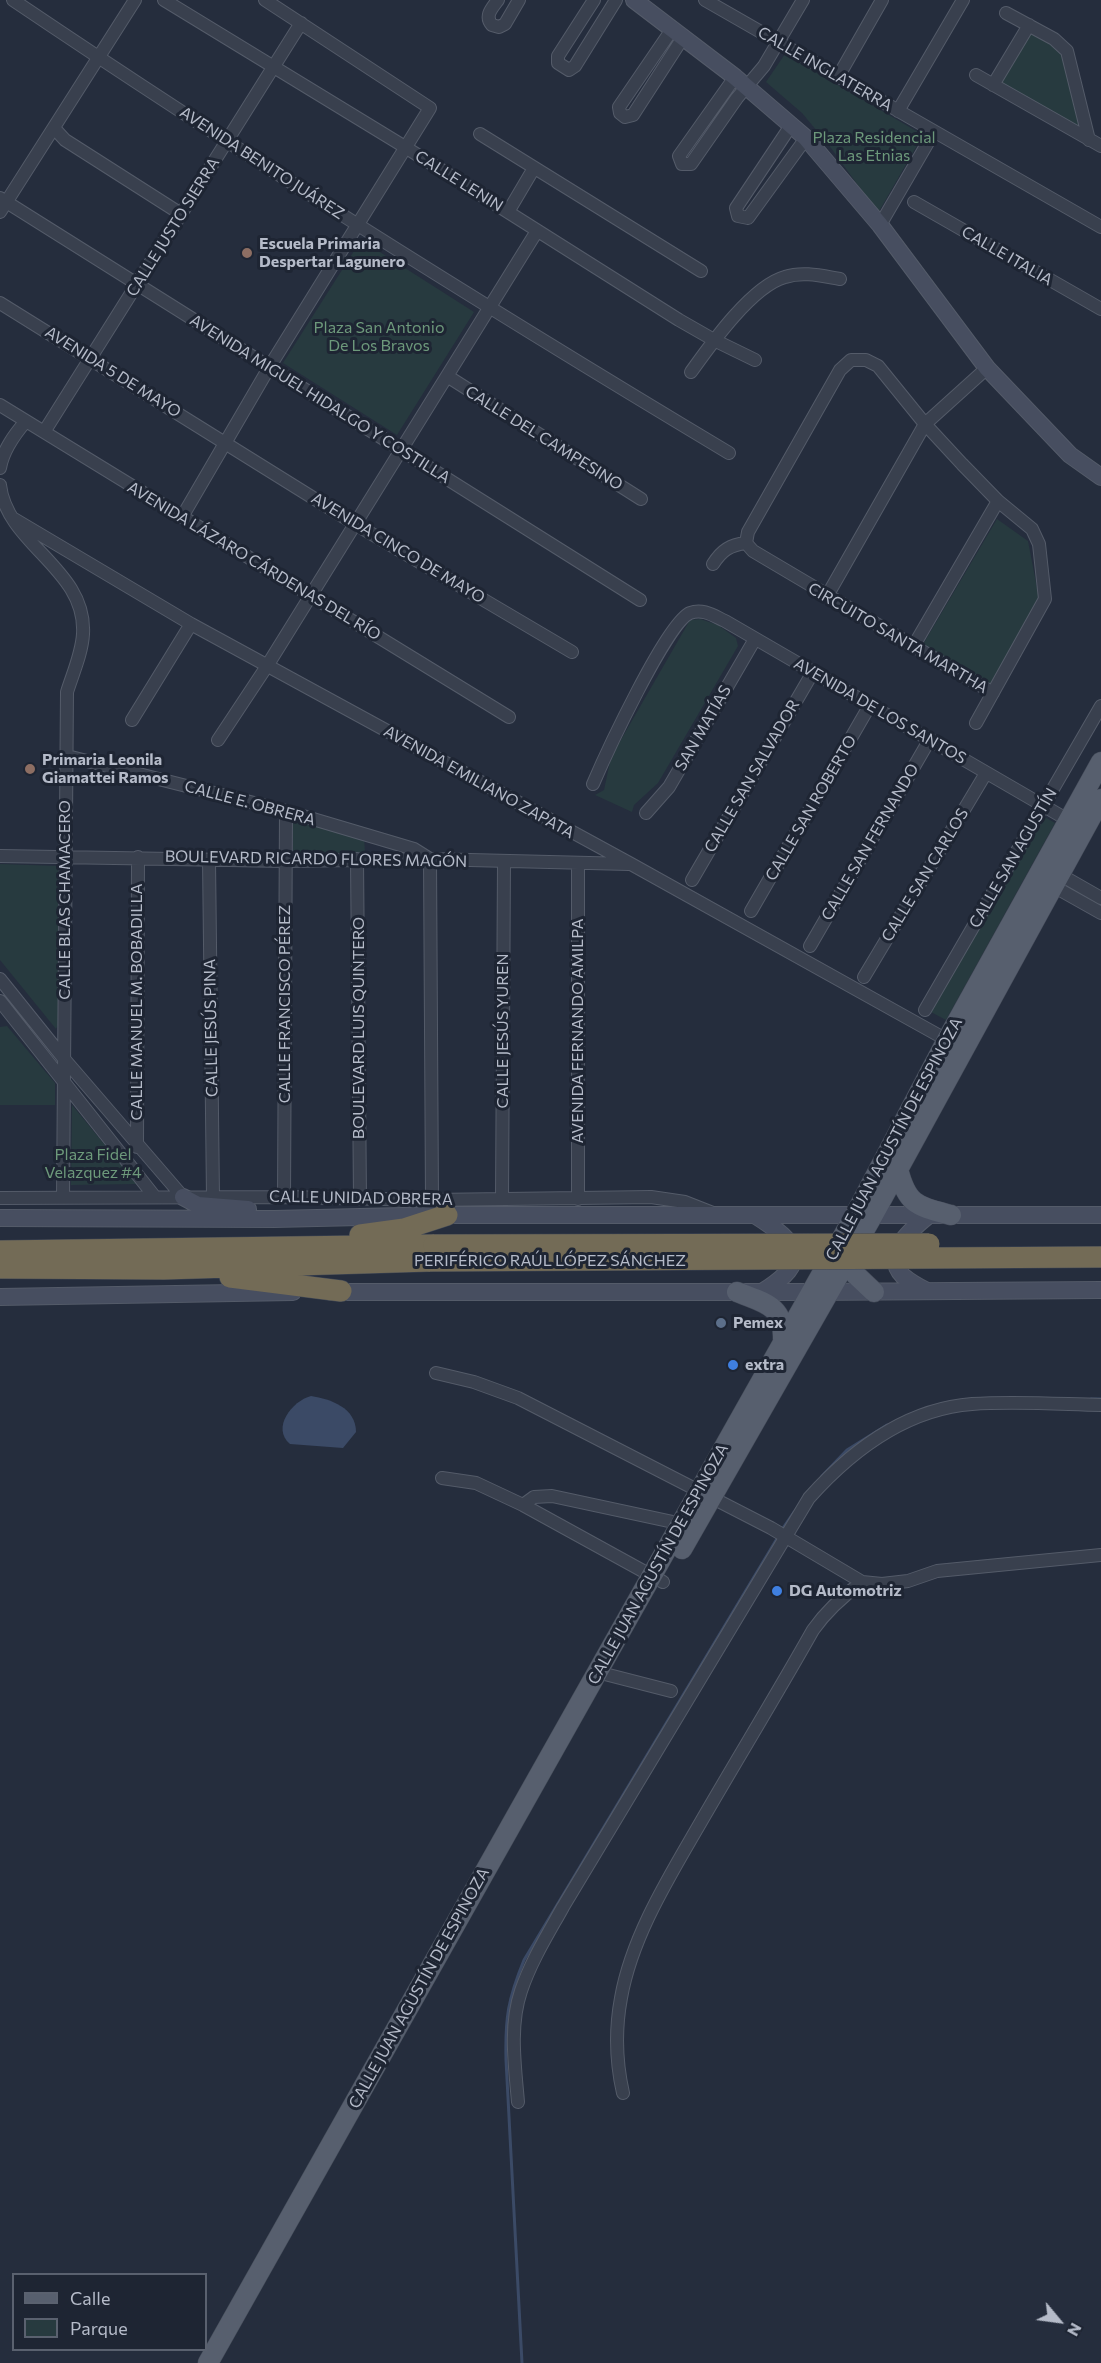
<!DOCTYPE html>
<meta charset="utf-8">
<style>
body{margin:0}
#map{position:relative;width:1101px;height:2363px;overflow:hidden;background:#252d3d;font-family:Commissioner,sans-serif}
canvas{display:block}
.legend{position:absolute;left:12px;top:2273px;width:195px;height:78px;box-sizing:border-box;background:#1e2533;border:2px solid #5a616f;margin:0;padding:8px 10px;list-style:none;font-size:18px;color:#b5bbc9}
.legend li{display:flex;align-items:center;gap:12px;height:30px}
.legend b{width:30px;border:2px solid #5a616f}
.north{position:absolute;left:1029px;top:2291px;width:60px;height:60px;-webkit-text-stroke:4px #1e2533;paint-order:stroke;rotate:119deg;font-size:16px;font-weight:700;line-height:24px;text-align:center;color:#b5bbc9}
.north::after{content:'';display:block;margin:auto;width:21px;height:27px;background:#b5bbc9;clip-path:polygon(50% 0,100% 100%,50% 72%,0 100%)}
</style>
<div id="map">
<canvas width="1101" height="2363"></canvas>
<ul class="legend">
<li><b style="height:8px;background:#575f6e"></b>Calle</li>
<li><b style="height:16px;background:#273a3f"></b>Parque</li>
</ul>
<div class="north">N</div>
</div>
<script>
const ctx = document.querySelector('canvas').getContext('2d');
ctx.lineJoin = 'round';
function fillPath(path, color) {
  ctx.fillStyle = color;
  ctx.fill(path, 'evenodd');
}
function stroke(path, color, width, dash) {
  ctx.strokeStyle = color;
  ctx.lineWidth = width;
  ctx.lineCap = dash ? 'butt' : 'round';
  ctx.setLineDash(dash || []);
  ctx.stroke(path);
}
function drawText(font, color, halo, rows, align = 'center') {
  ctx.font = font + ' Commissioner,sans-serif';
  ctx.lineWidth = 6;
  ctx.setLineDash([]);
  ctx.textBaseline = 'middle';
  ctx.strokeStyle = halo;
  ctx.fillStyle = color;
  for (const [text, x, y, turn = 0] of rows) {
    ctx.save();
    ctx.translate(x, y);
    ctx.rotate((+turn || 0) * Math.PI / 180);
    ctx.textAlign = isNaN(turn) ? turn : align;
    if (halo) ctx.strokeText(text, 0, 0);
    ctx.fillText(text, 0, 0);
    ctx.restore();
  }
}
const green = new Path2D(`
 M1030,30L1062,49L1084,132L998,84Z
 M785,54L923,135L878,213L831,148L802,113L766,82Z
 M361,240L474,312L397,435L283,363Z
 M997,519L1028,541L1039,598L990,685L922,646Z
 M700,619L718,625L736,638L738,646L658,783L634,805L632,812L595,795L604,790L611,757L690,620Z
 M1043,816L1055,823L946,1020L931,1012Z
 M293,819L364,836L365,853L293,854Z
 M0,864L59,866L58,1025L56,1029L0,960Z
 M7,1026L55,1083V1105H0V1027Z
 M72,1105L137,1184L71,1185Z`);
const water = new Path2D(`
 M311,1396C331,1399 356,1408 356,1432L343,1448L290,1444C271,1428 292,1401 311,1396Z`);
const stream = new Path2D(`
 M1091,1399H1101
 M822,1476L847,1450L887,1425
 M781,1531L794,1512
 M522,2363L506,2060C505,2018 508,1999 524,1960L778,1537`);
const street = new Path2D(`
 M13,0C247,158 487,308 729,453
 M164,0L405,147L679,320L714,340L755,360
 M498,0C492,8 484,16 492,25L499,27L505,24L519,0
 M594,0L558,56V63L569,70L575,66L616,0
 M705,0L1101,227
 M1006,13L1054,39L1067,51L1089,140
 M673,28L619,107L620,113L625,117L633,115L684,36
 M976,75L1101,146
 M735,77L679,156L682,164H691L737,98L764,66L803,0
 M838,77L882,0
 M993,85L1029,25
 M898,111L963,0
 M792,124L736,208L738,216L748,218L806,138
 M54,128L65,140L181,214
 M480,134L701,271
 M0,198L640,600
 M914,202L1101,309
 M0,212L135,0
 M508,212L534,168
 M880,225L934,132
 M0,303L355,524L572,652
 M691,372C711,344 752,286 785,277C803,271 822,276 840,279
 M447,376L641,499
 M0,405L509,717
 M44,432L301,23
 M0,468C3,450 14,435 26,421
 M0,485C7,545 87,569 83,634C82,653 73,673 67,692L63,1198
 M182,517L270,366L430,108L265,0
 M14,519L191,624L631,864L947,1040
 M713,564C722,550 730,545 746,543
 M827,596L925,424L987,368
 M913,647L998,501
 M132,720L191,624
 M976,723L1045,599L1039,544L1032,529L998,501L962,464L925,424L878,366L866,360H851L840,370L748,532L746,543L753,551L993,693
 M218,740L267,666L537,231
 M67,756L286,811L414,849L430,859L432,1200
 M593,784C605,756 667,622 690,613C703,608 714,616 725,621L1068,820
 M646,813L669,787L755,639
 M0,856L286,861L430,859L629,864
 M357,859L360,1198
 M209,860L213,1197
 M1059,874L1101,898
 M692,880L813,672
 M1053,886L1101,913
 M751,911L870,705
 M810,946L930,739
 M864,977L986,773
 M0,979L65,1060L183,1197
 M0,1001L155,1197
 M925,1010L1101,706
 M137,1147L138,857
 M284,1197L286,811
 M0,1198L284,1197L432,1200L651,1197L685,1202L713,1213
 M502,1199L504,862
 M578,1199V863
 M436,1373L474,1382L518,1398L771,1528L862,1582L882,1584L908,1581L937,1571L1101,1555
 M442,1478L476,1483L523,1505L663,1582
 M523,1505L534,1497L552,1496L687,1525
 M597,1672L671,1691
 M623,2093C616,2062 615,2030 621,1998C632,1935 671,1874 702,1820C739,1756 777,1694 813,1630C827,1610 843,1596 862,1582
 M518,2102C515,2066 509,2026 521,1991C531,1961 548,1934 563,1907L809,1498C851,1451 906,1409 972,1404C1015,1401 1058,1404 1101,1405`);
const secondary = new Path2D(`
 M634,0L735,77L806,138L880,225L987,368L1070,455L1101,477
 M183,1197L198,1205L248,1209
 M756,1216C799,1243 812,1261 762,1292
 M0,1218L274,1219L447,1215H1101
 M927,1291C919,1287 910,1282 903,1276C881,1253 913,1228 929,1215
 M331,1292H810L1101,1290
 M0,1297L293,1292`);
const primary = new Path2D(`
 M898,1169C907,1205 917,1206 951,1215
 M847,1261L856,1275L874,1292
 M737,1292C764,1303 784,1305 783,1339
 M682,1549L873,1215L1101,799
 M208,2363L855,1215L947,1040L1101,762`);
const highway = new Path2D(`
 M360,1235L404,1229L447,1215
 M0,1251L434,1245
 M0,1268L164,1269L430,1261
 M230,1277L341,1291`);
const highwayBridge = new Path2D(`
 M434,1245L929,1244
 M430,1261L1101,1257`);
const markers = [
 [247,253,6,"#8d6e63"],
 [30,769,6,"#8d6e63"],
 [721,1323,6,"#5c6f8a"],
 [733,1365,6,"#3f7fe0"],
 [777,1591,6,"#3f7fe0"]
];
const streetNames = [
 ["CALLE INGLATERRA",825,69,30],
 ["AVENIDA BENITO JUÁREZ",262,163,33],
 ["CALLE LENIN",459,181,32],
 ["CALLE JUSTO SIERRA",173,227,-58],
 ["CALLE ITALIA",1007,256,30],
 ["AVENIDA 5 DE MAYO",113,372,32],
 ["AVENIDA MIGUEL HIDALGO Y COSTILLA",320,399,32],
 ["CALLE DEL CAMPESINO",544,438,32],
 ["AVENIDA CINCO DE MAYO",398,548,31],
 ["AVENIDA LÁZARO CÁRDENAS DEL RÍO",254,561,31],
 ["CIRCUITO SANTA MARTHA",898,638,30],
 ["AVENIDA DE LOS SANTOS",880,711,30],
 ["SAN MATÍAS",703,728,-60],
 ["CALLE SAN SALVADOR",752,776,-60],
 ["AVENIDA EMILIANO ZAPATA",479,782,29],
 ["CALLE E. OBRERA",250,803,15],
 ["CALLE SAN ROBERTO",811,808,-60],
 ["CALLE SAN FERNANDO",870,842,-60],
 ["CALLE SAN AGUSTÍN",1013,858,-60],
 ["BOULEVARD RICARDO FLORES MAGÓN",316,859,1],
 ["CALLE SAN CARLOS",925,875,-59],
 ["CALLE BLAS CHAMACERO",65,900,-90],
 ["CALLE MANUEL M. BOBADILLA",137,1002,-90],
 ["CALLE FRANCISCO PÉREZ",285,1004,-90],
 ["CALLE JESÚS PINA",211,1028,-91],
 ["BOULEVARD LUIS QUINTERO",359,1028,-90],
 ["CALLE JESÚS YUREN",503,1031,-90],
 ["AVENIDA FERNANDO AMILPA",578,1031,-90],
 ["CALLE JUAN AGUSTÍN DE ESPINOZA",894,1139,-62],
 ["CALLE UNIDAD OBRERA",361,1198,1],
 ["PERIFÉRICO RAÚL LÓPEZ SÁNCHEZ",550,1261],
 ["CALLE JUAN AGUSTÍN DE ESPINOZA",658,1564,-61],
 ["CALLE JUAN AGUSTÍN DE ESPINOZA",419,1988,-61]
];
const parkNames = [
 ["Plaza Residencial",874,138],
 ["Las Etnias",874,156],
 ["Plaza San Antonio",379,328],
 ["De Los Bravos",379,346],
 ["Plaza Fidel",93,1155],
 ["Velazquez #4",93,1173]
];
const poiNames = [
 ["Escuela Primaria",259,244],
 ["Despertar Lagunero",259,262],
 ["Primaria Leonila",42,760],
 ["Giamattei Ramos",42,778],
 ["Pemex",733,1323],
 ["extra",745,1365],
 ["DG Automotriz",789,1591]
];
fillPath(green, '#273a3f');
fillPath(water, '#3b4a66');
stroke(stream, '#3b4a66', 3);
stroke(street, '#545b69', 14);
stroke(secondary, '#545b69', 18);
stroke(primary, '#424957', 21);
stroke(highway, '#414856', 22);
stroke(street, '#39404e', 12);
stroke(secondary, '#474e60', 16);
stroke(primary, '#575f6e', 20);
stroke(highway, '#736b56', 21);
stroke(highwayBridge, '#414856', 22, []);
stroke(highwayBridge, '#736b56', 21);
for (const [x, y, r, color] of markers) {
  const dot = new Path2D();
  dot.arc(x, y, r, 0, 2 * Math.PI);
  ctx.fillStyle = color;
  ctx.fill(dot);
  stroke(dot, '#1e2533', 2);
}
drawText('16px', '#b5bbc9', '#1e2533', streetNames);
drawText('16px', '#6d997b', '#1e2533', parkNames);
drawText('bold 16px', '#b5bbc9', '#1e2533', poiNames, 'left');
</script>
